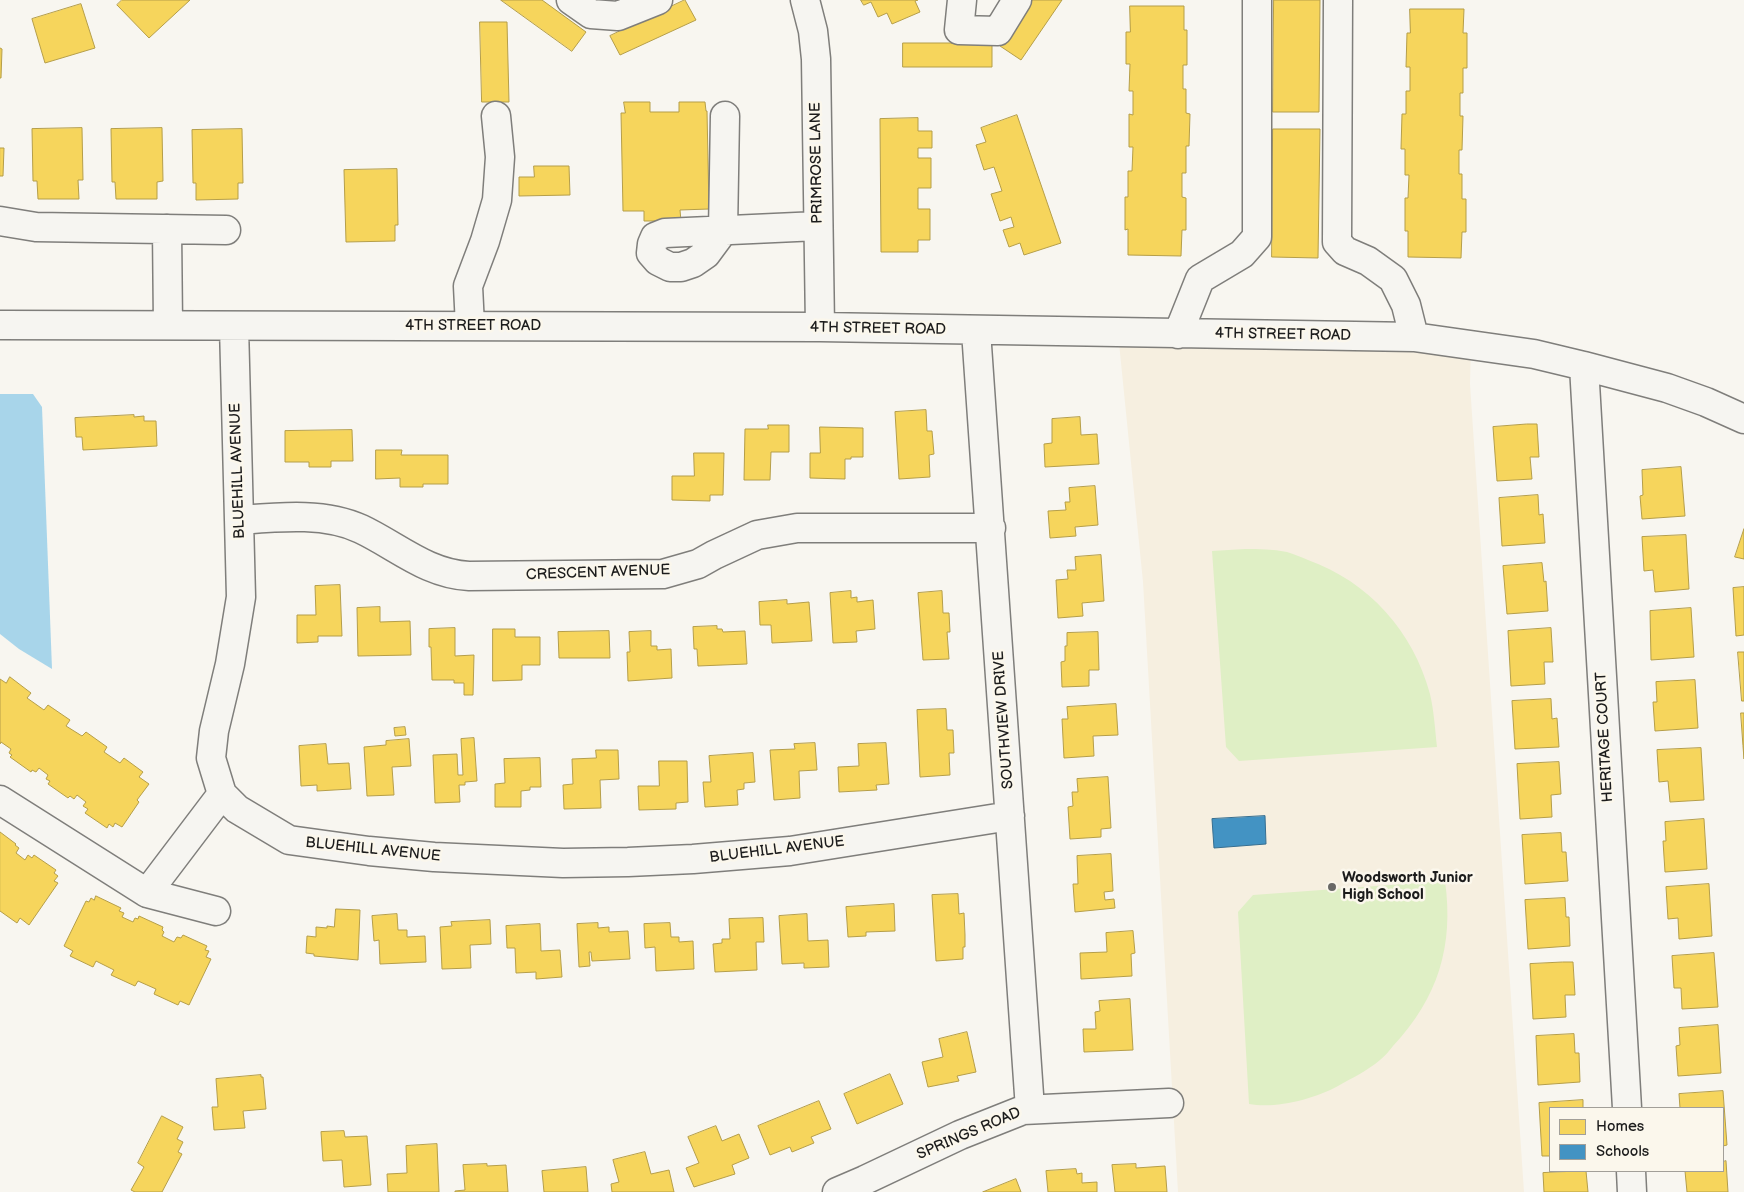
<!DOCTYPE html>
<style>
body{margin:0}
#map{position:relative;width:1744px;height:1192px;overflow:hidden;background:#f8f6f0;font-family:"Balsamiq Sans",sans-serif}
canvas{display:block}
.legend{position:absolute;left:1549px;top:1107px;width:175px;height:65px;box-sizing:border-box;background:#fbf7ec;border:1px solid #a29f99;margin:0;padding:6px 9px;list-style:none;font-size:15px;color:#1c1c1c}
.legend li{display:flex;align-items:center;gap:10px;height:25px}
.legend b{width:25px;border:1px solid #a29f99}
</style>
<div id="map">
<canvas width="1744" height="1192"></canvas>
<ul class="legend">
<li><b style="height:14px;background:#f6d55c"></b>Homes</li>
<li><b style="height:14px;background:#4393c3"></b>Schools</li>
</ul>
</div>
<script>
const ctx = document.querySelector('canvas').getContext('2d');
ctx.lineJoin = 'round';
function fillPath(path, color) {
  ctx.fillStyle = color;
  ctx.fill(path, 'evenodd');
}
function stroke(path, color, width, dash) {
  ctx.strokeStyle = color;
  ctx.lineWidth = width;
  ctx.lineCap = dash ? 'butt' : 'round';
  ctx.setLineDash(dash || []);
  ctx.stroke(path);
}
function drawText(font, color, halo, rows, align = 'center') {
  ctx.font = font + ' "Balsamiq Sans",sans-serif';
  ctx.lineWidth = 5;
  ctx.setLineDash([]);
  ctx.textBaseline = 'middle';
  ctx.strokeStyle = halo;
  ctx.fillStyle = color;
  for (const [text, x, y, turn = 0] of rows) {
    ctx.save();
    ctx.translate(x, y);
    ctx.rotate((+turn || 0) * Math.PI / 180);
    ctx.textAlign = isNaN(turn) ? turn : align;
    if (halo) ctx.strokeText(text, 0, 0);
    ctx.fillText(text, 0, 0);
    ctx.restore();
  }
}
const built = new Path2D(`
 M1118,333L1471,344L1470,384L1524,1192H1178L1143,582Z`);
const green = new Path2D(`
 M1245,549C1259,549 1273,549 1287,552C1294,554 1301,557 1308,560C1369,582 1413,631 1430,694C1434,711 1435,729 1437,747L1239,761L1226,747L1212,551Z
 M1445,881C1454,946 1438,998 1393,1046C1389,1051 1385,1056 1380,1060C1367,1071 1352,1078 1338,1086C1314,1099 1276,1109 1249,1104L1238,912L1253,895Z`);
const water = new Path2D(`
 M0,394H33L42,407L52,669L19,649L0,634Z`);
const homes = new Path2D(`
 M122,0H190L149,38L117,5Z
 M501,0H542L586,32L572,51Z
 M685,0L696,20L620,55L610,36Z
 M861,0H918L915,1L920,12L892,24L887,13L878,17L871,2L864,5Z
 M1032,0H1062L1021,60L1000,46Z
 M1274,0H1320L1319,112H1273Z
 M81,4L95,48L45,63L32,19Z
 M1130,6H1184V30H1187V65H1183V89H1186V113L1190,114L1189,146H1186V173H1182V197L1186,198V230H1182L1181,256L1128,255V229L1125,230V197H1128V171H1132L1133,147H1129V114L1133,115V91H1129L1130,64H1126V32H1130Z
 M1410,9H1464L1463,33H1467V68H1463V93H1460V116H1463L1462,150H1459V174H1462V199H1466V232H1462L1461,258L1408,257V231H1405V198H1408L1409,175H1405V149H1401L1402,114H1406V91H1410V67H1406L1407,33H1410Z
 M480,22H507L509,102H482Z
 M903,43H992V67H903Z
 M0,48L2,49L1,78H0Z
 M624,102H650V112H679V102H705L706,111H707L709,209L680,210L681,221H644V211H623L621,113H625Z
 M1017,115L1061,243L1024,255L1020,243L1009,247L1003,230L1014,227L1011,217L1000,221L991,194L1002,191L994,167L984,170L976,145L986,142L981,128Z
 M918,118V131H932V148H918V158H931V188H918V209H930V240H918V252H881L880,119Z
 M82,128L83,180H78L79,199H38L37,181H33L32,129Z
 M162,128L163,181L157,182V199H116L115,182H112L111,129Z
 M242,129L243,183H238V199L196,200V183H193L192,130Z
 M1273,129H1320L1318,258L1272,257Z
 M0,148H4L3,176H0Z
 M534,166H569L570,195L519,196V177H534Z
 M397,169L398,225H395V241L346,242L344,170Z
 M926,410L927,431H932L934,454L929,455L930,477L899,479L895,412Z
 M134,415V417L144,416V421H156L157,446L83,450L82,437H76L75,418Z
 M1080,417L1081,435L1097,434L1099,464L1045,467L1044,444L1052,443V419Z
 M1527,424H1537L1539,457H1530L1532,479L1497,481L1493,427Z
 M768,425H789V452H771L770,480H744L745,429H768Z
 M820,427L863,428V457H851V459H845V479L810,478V453H820Z
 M352,430L353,461H331V467H309V462H285V431Z
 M376,450H402L401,455H448V484H423V487H400V478L376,479Z
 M694,453H724L723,495H710V501L672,500V476H694Z
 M1681,467L1685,516L1642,519L1640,496L1643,495L1642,470Z
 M1095,486L1098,525L1075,527L1076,536L1050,538L1048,511L1066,510L1065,502H1070L1069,488Z
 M1538,495L1539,515L1543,514L1545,543L1502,546L1499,498Z
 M1744,529V559L1735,557Z
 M1686,535L1689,589L1655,592L1653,570L1644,571L1642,537Z
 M1101,555L1104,601L1082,603L1083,616L1058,618L1056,580L1068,579L1067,570H1076L1075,557Z
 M1542,563L1544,582L1546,581L1548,611L1507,614L1503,566Z
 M340,585L342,636H318V642L297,643V615H316L315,586Z
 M1744,587V635L1736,636L1733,588Z
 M851,591V598L857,597V602L873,600L875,629L856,631L857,642L833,643L830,593Z
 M942,591L943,613H949L950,632H947L949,659L923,660L918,593Z
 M787,600V604L809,602L812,641L772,643L771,625H760L759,602Z
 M380,607V622L410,621L411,655L358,656L357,608Z
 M1691,608L1694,657L1651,660L1650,611Z
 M717,626V629H722L723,632L745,631L747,664L698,666L697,649H694L693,627Z
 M455,628V656L474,655L473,695H464V683H454V680H432L431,647H429V629Z
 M1551,628L1553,662H1544L1545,684L1511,686L1508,631Z
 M493,629H515V637H540V665H522V680L493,681Z
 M609,631L610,658H559L558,632Z
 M651,631V646H657V650L671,649L672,678L628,681L627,652H630L629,632Z
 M1098,632L1099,670H1089V686L1062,687L1061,662L1065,661V646H1067V633Z
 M1738,652H1744V701H1742Z
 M10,677L31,693L27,698L44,710L48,705L70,720L66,726L82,736L86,732L107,747L104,752L120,763L124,758L143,772L139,777L149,784L137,800L139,802L122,827L115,823L113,827L109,824L107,828L85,813L88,809L83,806L86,802L77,795L74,799L70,796L68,798L48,784L50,781L46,779L48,775L39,768L36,772L32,770L31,772L10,757L12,755L9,753L11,749L1,742L0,744V679L6,683Z
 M1695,680L1698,728L1655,731L1653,702H1657L1656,682Z
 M1551,699L1552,719L1557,718L1559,747L1515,749L1512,701Z
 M1116,704L1118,735L1093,736L1094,756L1064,758L1062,719H1068L1067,707Z
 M946,709L947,730H953L954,753H949L950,775L920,777L917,710Z
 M1741,713H1744V759L1743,746Z
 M405,727L406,735L395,736L394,728Z
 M474,738L477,781L465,782V785H459L460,802L435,803L433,755L457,754L458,775H463L461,739Z
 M409,739L411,766L392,767L394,795L367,796L364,747L386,745V741Z
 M815,743L817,770L799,771L800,798L774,800L770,750L795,749L794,744Z
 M886,743L889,784L876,785L877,790L839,792L838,767L859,766L858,744Z
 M326,744L328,764L349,763L351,789L317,791V785L301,786L299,746Z
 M1701,748L1704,800L1670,802L1668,781L1659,782L1657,750Z
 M596,750H618L619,779L600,780L601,808L564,809L563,785L573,784L572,759L596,758Z
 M753,753L755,782L744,783V789L737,790L738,805L705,807L703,782H711L709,756Z
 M540,758L541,787H530V790L521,791V807H495V784L505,783L504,759Z
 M659,761H687L688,802L676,803V809L639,810L638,786H659Z
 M1559,762L1561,794L1551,795L1552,817L1520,819L1517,764Z
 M1108,777L1111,828L1101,829V837L1070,839L1068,807L1073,806L1072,792H1078L1077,779Z
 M1704,819L1707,869L1665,872L1663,841H1666L1665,822Z
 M0,832L16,844L15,845L19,848L16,853L25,860L28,855L32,858L34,855L56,870L54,873L58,876L54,881L58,883L29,925L20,918L17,923L0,911Z
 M1561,833L1562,852H1566L1568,881L1525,884L1522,835Z
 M1111,854L1113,891L1104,892L1105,900L1114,899L1115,908L1075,912L1073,884H1078L1077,856Z
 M1709,884L1712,936L1679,939L1678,918L1668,919L1666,887Z
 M958,894L959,914L964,913L965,935V947H963V959L936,961L932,895Z
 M96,896L121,908L119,911L124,913L122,917L133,922L135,918L138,919L139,916L163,927L162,930L164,932L162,936L174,942L177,937L181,938L183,935L207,946L205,950L209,951L206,957L211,959L189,1005L180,1001L178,1005L154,994L156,989L138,981L135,986L111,975L114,970L96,961L93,967L70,956L73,951L64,946L86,901L89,902L91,898L94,900Z
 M1565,898L1566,917H1569L1570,946L1528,949L1525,900Z
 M894,904L895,931L866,932V936L848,937L846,907Z
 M336,909L360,910L358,960L314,956V954L306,953L307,936L316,937V927L327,928V926L334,927Z
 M397,914L398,930H407V937L425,936L426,962L380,964L379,940L374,941L372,916Z
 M807,914L808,941L828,940L829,967L804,968V963L782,964L779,916Z
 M763,918L764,942H756L757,970L715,972L713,944L722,943V939H730L729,919Z
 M490,920L491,944L470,945L471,968L442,969L440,927L452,926L451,922Z
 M598,923V928L609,927V932L628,931L630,959L592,961L591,952H589L590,966L579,967L577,924Z
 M670,923L671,937H679V942L693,941L694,969L656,971L655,947L645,948L644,924Z
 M540,924L541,951L560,950L562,977L536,979V972L516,973L515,948H507L506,926Z
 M1133,931L1135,953L1131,954L1132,976L1081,979L1080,953L1107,952L1106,933Z
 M1714,953L1718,1007L1682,1009L1681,988H1674L1672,956Z
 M1563,962H1573L1575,995H1565L1566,1017L1533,1019L1530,964Z
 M1130,999L1133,1050L1084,1052L1083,1029H1096L1095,1012L1100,1011L1099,1001Z
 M1718,1025L1721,1073L1678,1076L1676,1046L1680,1045L1679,1028Z
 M967,1032L976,1072L957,1076L959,1081L928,1087L922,1062L943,1057L939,1039Z
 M1574,1034L1575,1053H1579L1580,1082L1538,1085L1536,1036Z
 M890,1074L903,1104L857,1124L844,1094Z
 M261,1075V1077H263L266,1109L243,1111L245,1128L214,1130L212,1107H218L216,1079Z
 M1723,1091L1727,1145L1723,1146V1108H1680L1679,1094Z
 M1583,1100V1108H1550V1156H1542L1539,1103Z
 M819,1101L831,1129L811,1137L814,1143L792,1152L790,1147L770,1155L758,1126Z
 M162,1116L183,1127L177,1139L183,1142L178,1152L182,1154L162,1192H135L131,1190L144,1167L138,1163Z
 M716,1126L722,1141L739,1134L749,1158L732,1165L735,1174L694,1187L686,1168L699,1163L688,1137Z
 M344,1131L345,1137L367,1136L371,1185L344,1187L342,1160L323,1161L321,1132Z
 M437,1144L439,1192H388L387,1174L407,1173L406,1146Z
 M645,1152L651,1174L669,1170L674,1192H612L611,1184L619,1182L613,1160Z
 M1726,1161L1728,1192H1687L1685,1171H1723V1162Z
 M487,1164V1166L506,1165L508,1192H455V1191L465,1190L463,1165Z
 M1136,1164V1168L1165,1166L1167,1192H1115L1112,1165Z
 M586,1167L588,1192H544L542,1171Z
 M1076,1169L1077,1174L1082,1173V1183L1097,1182V1192H1048L1046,1171Z
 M1586,1171L1588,1192H1544L1543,1173Z
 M1016,1179L1021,1192H983Z`);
const schools = new Path2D(`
 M1265,816L1266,844L1214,848L1212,819Z`);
const minor = new Path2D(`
 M571,0L591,14L618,16L658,0
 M805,0L813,31L816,59L820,327
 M962,0L959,30L998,31L1017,0
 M1338,0L1337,242L1345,251L1368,261L1393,279L1406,305L1414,337
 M725,116L723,231L706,254L693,263L681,267H670L658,261L651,253L652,244L655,237L665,233L818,226
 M0,221L36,227L226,230
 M167,229L168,325
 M0,325L820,327L1414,337L1534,354L1584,366L1667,388L1706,402L1744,419
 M234,326L241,597L230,664L214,731L211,758L222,794L237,809L289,840L369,851L434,857L563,863L628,862L693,859L790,851L1010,816
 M470,326L468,286L485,241L497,200L500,157L496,116
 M976,331L1030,1109
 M1178,334L1200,279L1242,254L1257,237V0
 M1584,366L1627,1108
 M239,520C278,517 325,512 361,529C397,546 427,574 469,576L663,574L698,564L714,555L757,535L797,528H991
 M0,800L147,893L216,911
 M147,893L222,794
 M1631,1171L1632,1192
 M837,1192L865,1180L960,1135L1023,1110L1169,1103`);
const markers = [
 [1332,887,5,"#696866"]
];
const streetNames = [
 ["PRIMROSE LANE",817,163,-91],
 ["4TH STREET ROAD",473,326],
 ["4TH STREET ROAD",878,329,1],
 ["4TH STREET ROAD",1283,335,1],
 ["BLUEHILL AVENUE",238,471,-92],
 ["CRESCENT AVENUE",598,573,-2],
 ["SOUTHVIEW DRIVE",1004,720,-94],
 ["HERITAGE COURT",1605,737,-93],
 ["BLUEHILL AVENUE",373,850,6],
 ["BLUEHILL AVENUE",777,850,-7],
 ["SPRINGS ROAD",969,1134,-23]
];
const poiNames = [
 ["Woodsworth Junior",1342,878],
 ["High School",1342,895]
];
fillPath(built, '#f6efe0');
fillPath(green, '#dfefc5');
fillPath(water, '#a8d5ea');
fillPath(homes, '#f6d55c');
stroke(homes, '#b59e49', 1);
fillPath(schools, '#4393c3');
stroke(schools, '#376f91', 1);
stroke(minor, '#7f7e7b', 31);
stroke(minor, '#f6f5f1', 28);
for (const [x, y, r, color] of markers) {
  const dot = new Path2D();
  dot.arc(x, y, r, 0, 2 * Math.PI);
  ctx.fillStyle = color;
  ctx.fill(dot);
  stroke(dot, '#fbf7ec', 2);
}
drawText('15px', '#1c1c1c', '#fbf7ec', streetNames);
drawText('bold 15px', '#1c1c1c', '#fbf7ec', poiNames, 'left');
</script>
